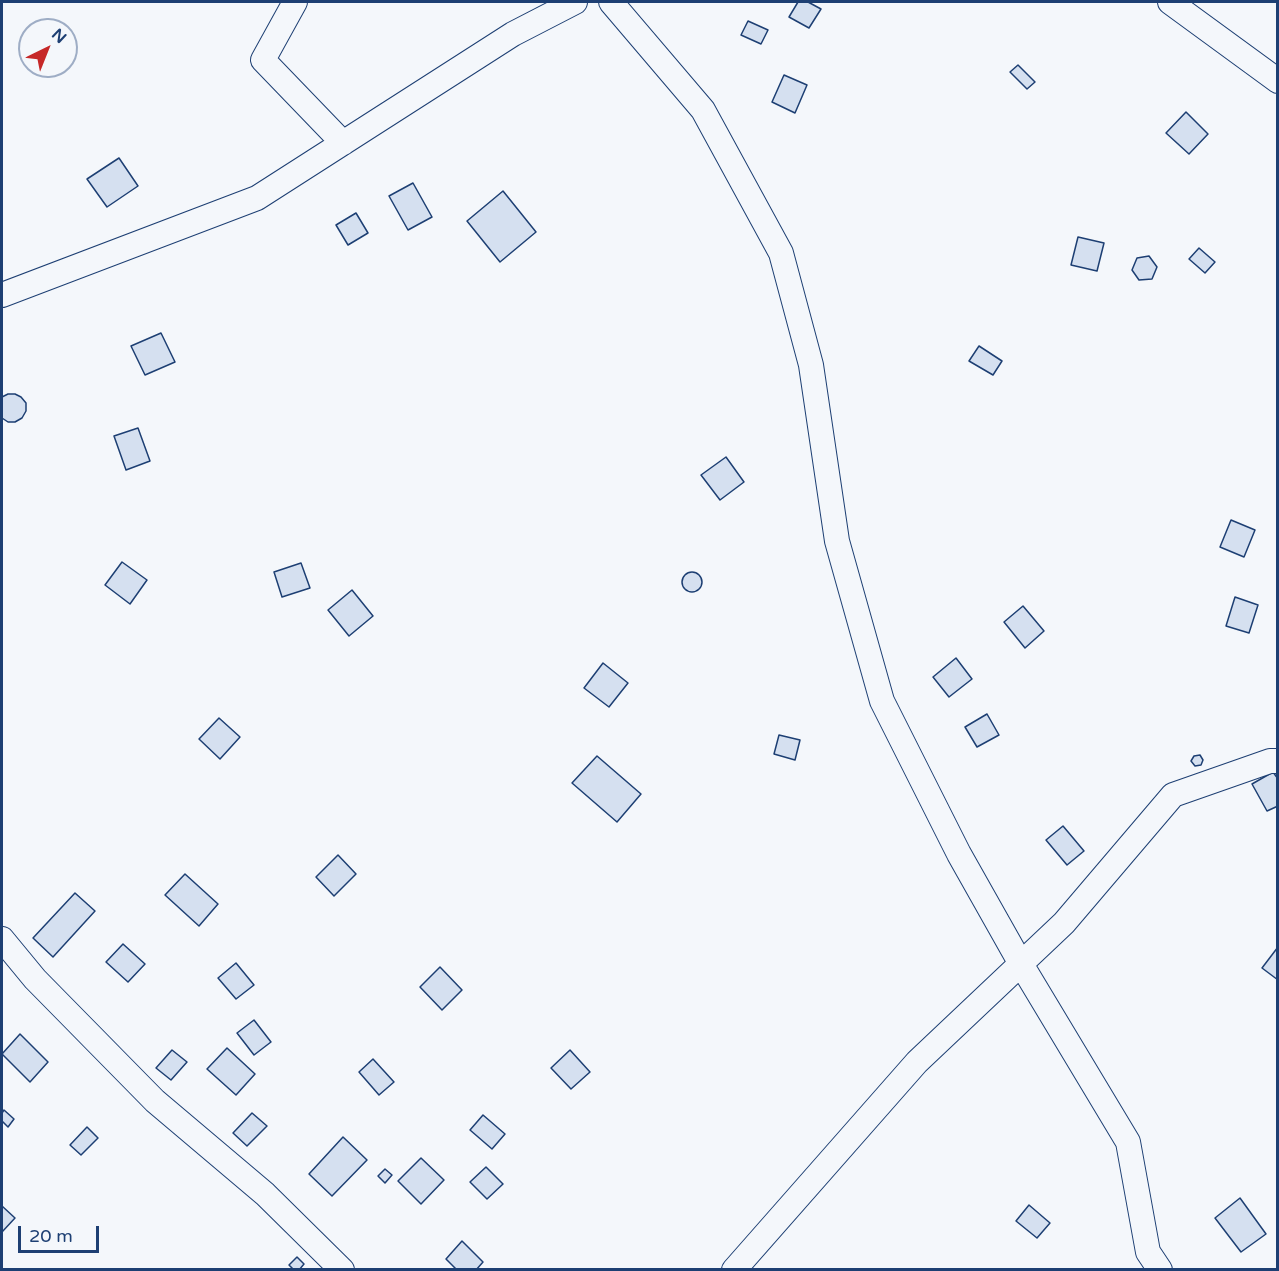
<!DOCTYPE html>
<style>
body{margin:0}
#map{position:relative;width:1279px;height:1271px;overflow:hidden;background:#f4f7fb;font-family:"Varela Round",sans-serif}
canvas{display:block}
.frame{position:absolute;inset:0;border:3px solid #1d3f73;pointer-events:none}
.north{position:absolute;left:18px;top:18px;width:60px;height:60px;box-sizing:border-box;background:#f4f7fb;border:2px solid #9eadc5;border-radius:50%;rotate:43deg;font-size:16px;font-weight:700;line-height:24px;text-align:center;color:#1d3f73}
.north::after{content:'';display:block;margin:auto;width:21px;height:27px;background:#c62828;clip-path:polygon(50% 0,100% 100%,50% 72%,0 100%)}
.scale{position:absolute;left:18px;top:1226px;width:81px;height:27px;box-sizing:border-box;border:3px solid #1d3f73;border-top:0;padding-left:8px;font-size:18px;line-height:21px;white-space:nowrap;color:#1d3f73;-webkit-text-stroke:4px #f4f7fb;paint-order:stroke}
</style>
<div id="map">
<canvas width="1279" height="1271"></canvas>
<div class="frame"></div>
<div class="north">N</div>
<div class="scale">20 m</div>
</div>
<script>
const ctx = document.querySelector('canvas').getContext('2d');
ctx.lineJoin = 'round';
function fillPath(path, color) {
  ctx.fillStyle = color;
  ctx.fill(path, 'evenodd');
}
function stroke(path, color, width, dash) {
  ctx.strokeStyle = color;
  ctx.lineWidth = width;
  ctx.lineCap = dash ? 'butt' : 'round';
  ctx.setLineDash(dash || []);
  ctx.stroke(path);
}
const building = new Path2D(`
 M798,2H808L821,9L809,28L789,17Z
 M748,21L768,30L761,44L741,35Z
 M1018,65L1035,82L1027,89L1010,72Z
 M784,75L807,85L795,113L772,102Z
 M1186,112L1208,134L1189,154L1166,133Z
 M119,158L138,186L107,207L87,179Z
 M413,183L432,217L408,230L389,196Z
 M503,191L536,232L500,262L467,221Z
 M356,213L368,233L348,245L336,225Z
 M1078,237L1104,243L1097,271L1071,265Z
 M1199,248L1215,262L1205,273L1189,259Z
 M1149,256L1157,267L1152,279L1139,280L1132,270L1137,258Z
 M161,333L175,362L145,375L131,346Z
 M979,346L1002,361L993,375L969,361Z
 M8,394H15L21,397L26,403V411L22,418L15,422H8L2,418V397Z
 M138,428L150,461L126,470L114,436Z
 M726,457L744,482L720,500L701,475Z
 M1231,520L1255,530L1244,557L1220,547Z
 M122,562L147,580L130,604L105,585Z
 M301,563L310,588L282,597L274,572Z
 M682 582a10 10 0 1 1 20 0a10 10 0 1 1-20 0Z
 M352,590L373,616L349,636L328,610Z
 M1235,597L1258,605L1249,633L1226,626Z
 M1023,606L1044,631L1025,648L1004,622Z
 M956,658L972,679L949,697L933,677Z
 M603,663L628,683L609,707L584,688Z
 M987,714L999,735L977,747L965,727Z
 M219,718L240,737L220,759L199,739Z
 M779,735L800,740L795,760L774,754Z
 M1200,755L1203,760L1201,765L1195,766L1191,761L1194,756Z
 M597,756L641,794L617,822L572,783Z
 M1273,772L1278,779V806L1267,811L1252,784Z
 M1063,826L1084,851L1067,865L1046,840Z
 M338,855L356,874L334,896L316,877Z
 M185,874L218,904L199,926L165,895Z
 M75,893L95,911L53,957L33,938Z
 M123,944L145,964L128,982L106,962Z
 M1278,947V980L1262,968Z
 M236,963L254,985L236,999L218,978Z
 M440,967L462,990L442,1010L420,987Z
 M254,1020L271,1042L254,1055L237,1033Z
 M20,1034L48,1062L30,1082L2,1054Z
 M227,1048L255,1074L236,1095L207,1069Z
 M172,1050L187,1062L171,1080L156,1068Z
 M570,1050L590,1072L571,1089L551,1068Z
 M373,1059L394,1082L379,1095L359,1072Z
 M4,1110L14,1119L8,1127L2,1121V1113Z
 M252,1113L267,1126L247,1146L233,1133Z
 M483,1115L505,1134L492,1149L470,1130Z
 M87,1127L98,1138L81,1155L70,1145Z
 M343,1137L367,1160L332,1196L309,1174Z
 M421,1158L444,1180L421,1204L398,1181Z
 M486,1167L503,1184L487,1199L470,1182Z
 M385,1169L392,1175L385,1183L378,1176Z
 M1240,1198L1266,1234L1241,1252L1215,1218Z
 M1029,1205L1050,1223L1037,1238L1016,1221Z
 M2,1206L15,1218L2,1232Z
 M462,1241L483,1262L476,1270H457L446,1259Z
 M297,1257L304,1264L299,1270H294L289,1265Z`);
const street = new Path2D(`
 M295,2L263,60L343,143
 M611,2L703,110L781,253L811,365L837,541L882,701L959,854L1021,964L1128,1142L1148,1252L1160,1270
 M1170,2L1278,81
 M2,295L257,198L513,34L575,2
 M2,939L35,979L155,1101L265,1194L342,1270
 M734,1270L917,1062L1064,923L1173,795L1270,761H1278`);
fillPath(building, '#d5e0f0');
stroke(building, '#1d3f73', 1.5);
stroke(street, '#1d3f73', 26);
stroke(street, '#f4f7fb', 24);
</script>
